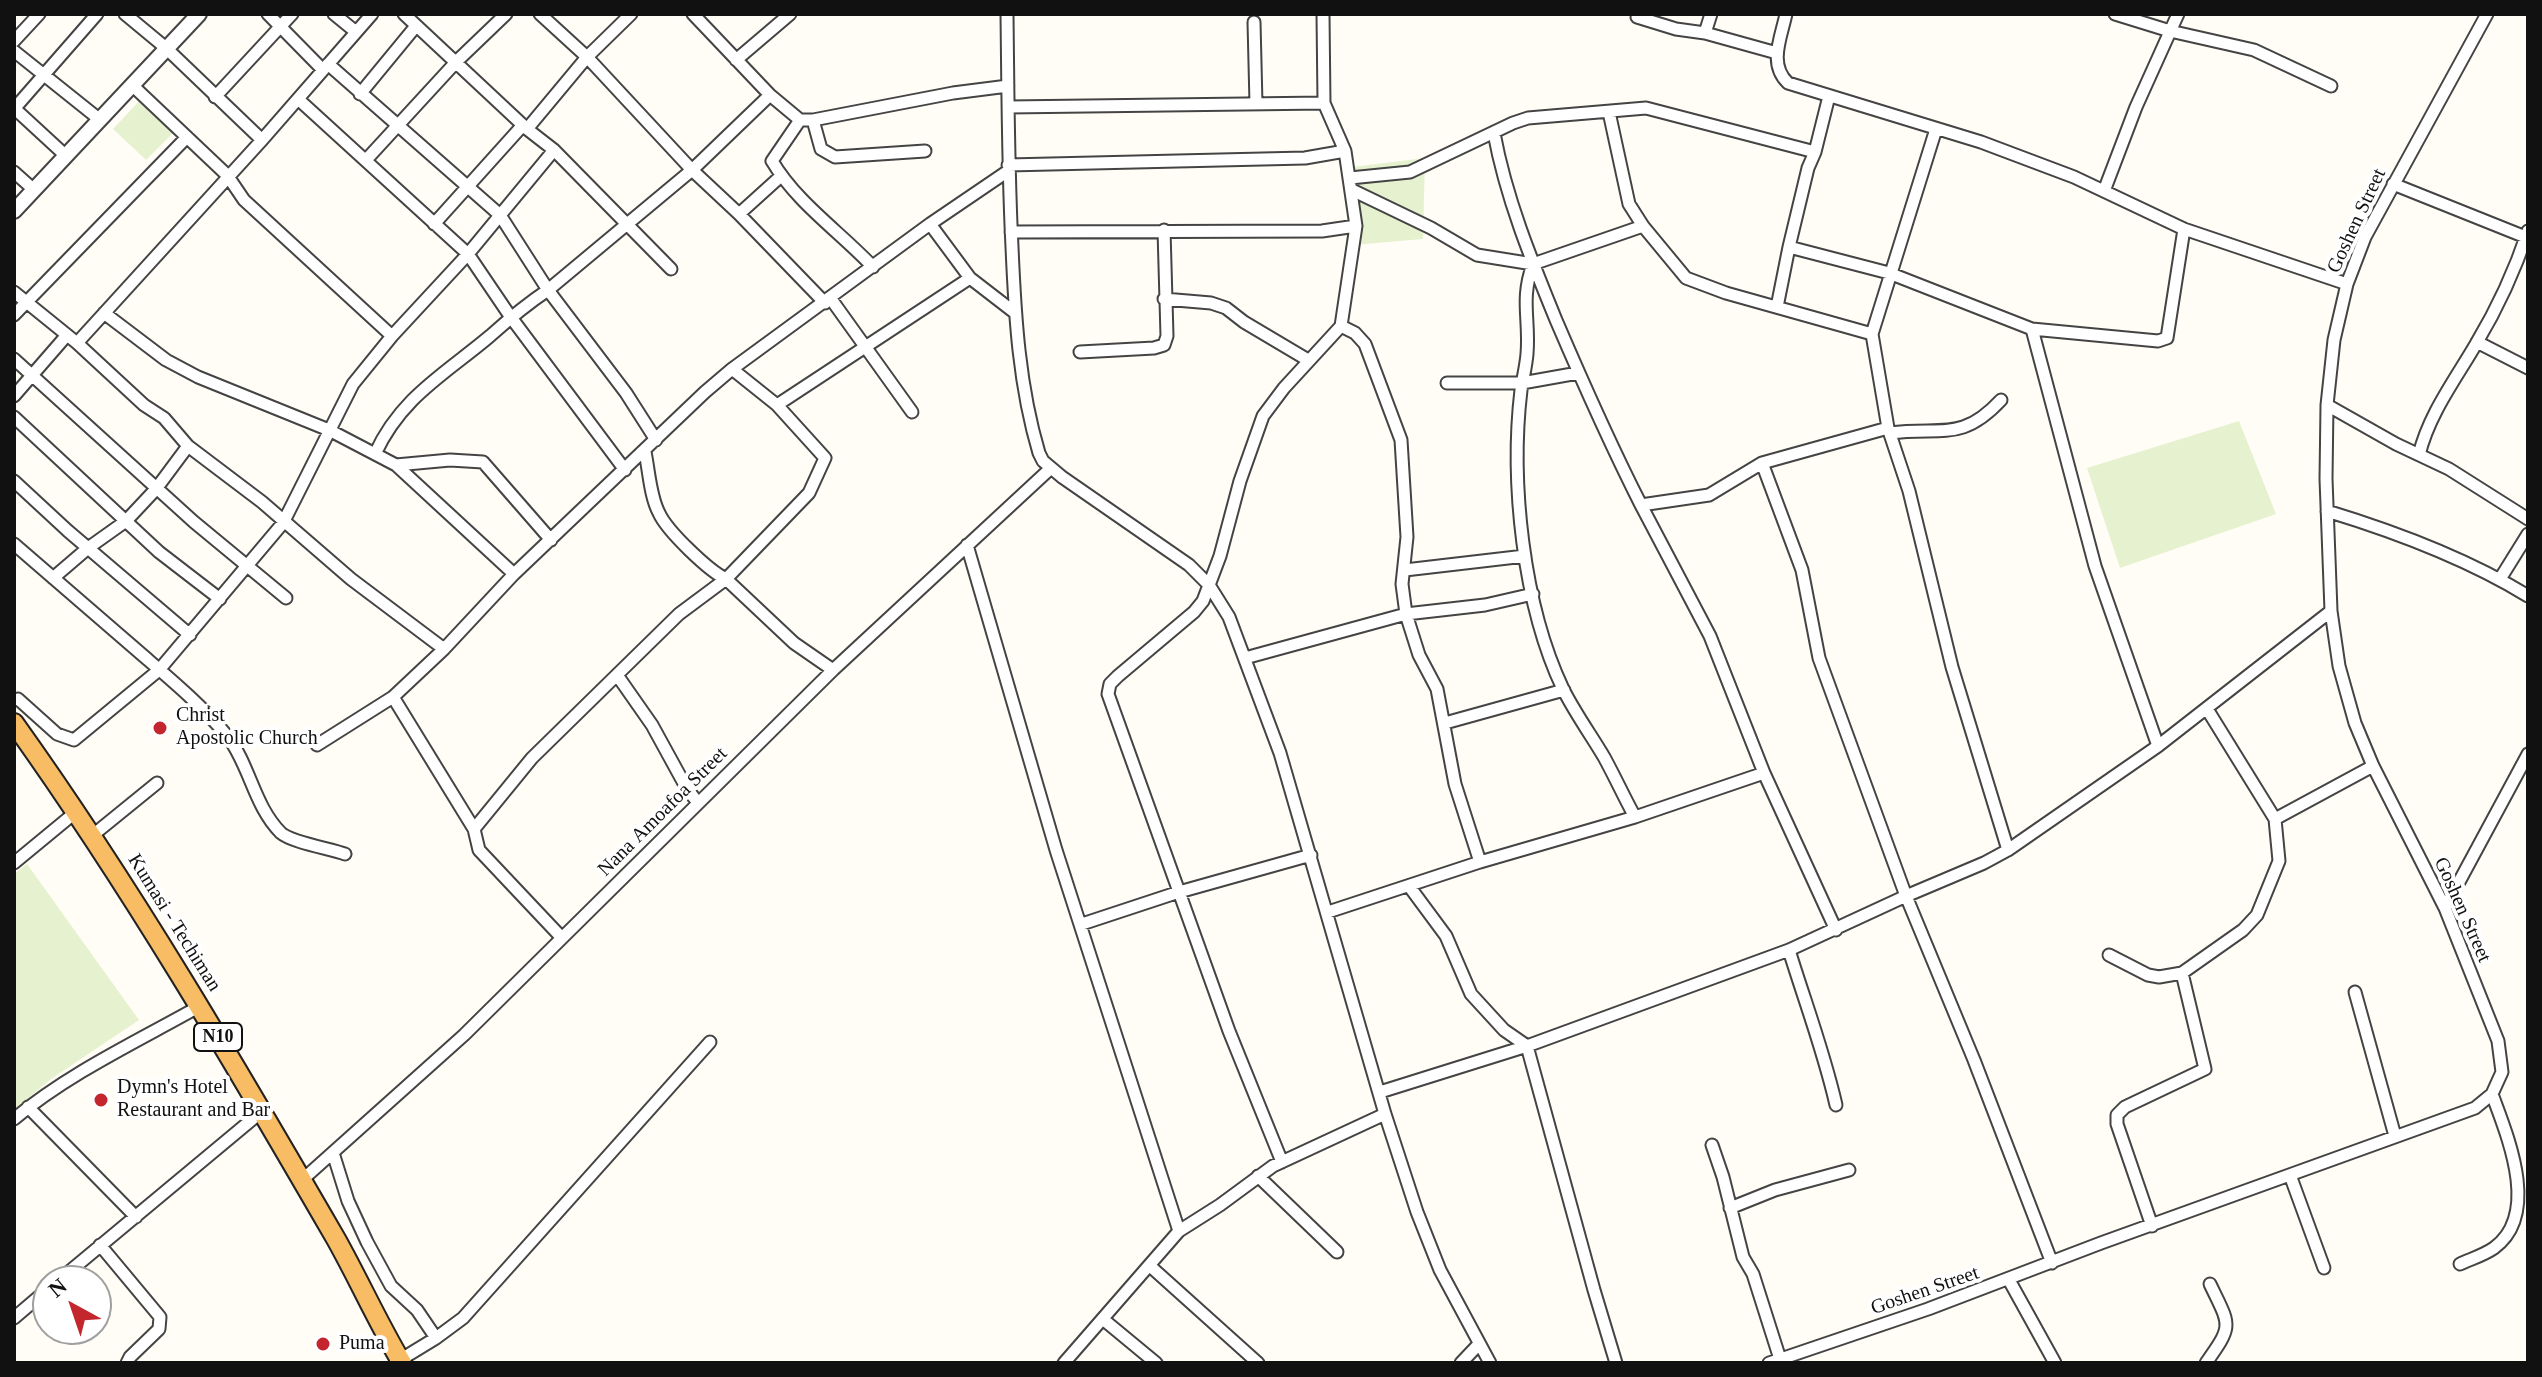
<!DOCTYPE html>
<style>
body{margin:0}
#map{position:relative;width:2542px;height:1377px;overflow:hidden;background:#fffdf5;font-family:Georgia,serif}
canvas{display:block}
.frame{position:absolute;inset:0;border:16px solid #111;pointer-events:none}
.north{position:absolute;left:32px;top:1265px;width:80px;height:80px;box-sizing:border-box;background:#fff;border:2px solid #a0a0a0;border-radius:50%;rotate:320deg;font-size:22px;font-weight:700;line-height:32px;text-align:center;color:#111}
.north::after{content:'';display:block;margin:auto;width:28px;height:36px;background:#c4262e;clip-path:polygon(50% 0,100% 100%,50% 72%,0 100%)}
</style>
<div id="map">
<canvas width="2542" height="1377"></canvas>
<div class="frame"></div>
<div class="north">N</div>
</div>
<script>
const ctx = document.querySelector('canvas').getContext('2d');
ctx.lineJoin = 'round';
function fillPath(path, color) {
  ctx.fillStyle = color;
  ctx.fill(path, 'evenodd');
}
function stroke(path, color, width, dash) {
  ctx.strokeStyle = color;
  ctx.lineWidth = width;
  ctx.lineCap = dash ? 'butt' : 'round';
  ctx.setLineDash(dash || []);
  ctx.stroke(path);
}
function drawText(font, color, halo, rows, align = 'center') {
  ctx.font = font + ' Georgia,serif';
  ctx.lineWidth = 8;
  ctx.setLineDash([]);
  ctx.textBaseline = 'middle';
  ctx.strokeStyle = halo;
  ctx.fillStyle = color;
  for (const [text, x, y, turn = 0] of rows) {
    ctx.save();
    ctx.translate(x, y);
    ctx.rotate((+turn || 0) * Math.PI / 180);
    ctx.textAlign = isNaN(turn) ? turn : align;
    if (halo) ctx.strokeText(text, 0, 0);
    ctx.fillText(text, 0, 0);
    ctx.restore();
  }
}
const pitch = new Path2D(`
 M142,98L175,131L146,160L113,129Z
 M1425,158L1423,239L1354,245L1352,167Z
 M2239,421L2276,514L2120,568L2087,468Z
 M27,864L139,1020L51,1079L14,1110V874Z`);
const minor = new Path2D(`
 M125,14L166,48L262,140
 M268,14L323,70
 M334,14L356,32
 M404,14L527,129L554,150L671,269
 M540,14L587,57L692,170L739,214L825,303
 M693,14L770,95L800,120H813L953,93L1008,86
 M1007,14C1008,92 1008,169 1012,247C1015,317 1019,386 1039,453L1043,461L1062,477L1189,565L1209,585L1229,617L1280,753L1385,1114L1417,1212L1440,1270L1490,1363
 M1786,14C1781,38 1768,64 1788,83L1981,142L2074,177L2184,229L2347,284
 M2115,14L2170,31L2254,50L2331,86
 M1637,17L1676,29L1705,33L1777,53
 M1254,22L1256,104
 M1705,33L1711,14
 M14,41L39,14
 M14,51L99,119
 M736,60L790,14
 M328,64L500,215L548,290L626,393L656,440
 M132,85L227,175L244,200L392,336
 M360,94L416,26
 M215,97L292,14
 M298,99L468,254L510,316L625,470
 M1008,107L1324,103
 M14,108L65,155
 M14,109L97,14
 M1609,112L1629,204L1643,226L1686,278L1726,293L1872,334L1936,129
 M800,120L772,161C797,203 840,232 873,267
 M813,120L821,149L835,157L925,151
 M527,129L587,57L631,14
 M1494,133C1506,198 1531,259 1556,320C1583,383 1610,444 1641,505L1709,495L1762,463
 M1815,152L1829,96
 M366,160L457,61L506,14
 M1008,165L1305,158L1345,151
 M14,172L33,189
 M1350,178L1410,172L1513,123L1528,118L1646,108L1815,152L1808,168L1789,247L1889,273L2032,329L2158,341L2167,338L2184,229
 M2393,184L2528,238
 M1352,190L1431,228L1477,255L1533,264L1643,226
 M2104,191L2136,107L2178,14
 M739,214L781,176
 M434,224L523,125
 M930,224L970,278L1014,312
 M1011,232L1322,231L1356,226
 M1533,264C1520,300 1530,319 1527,354C1526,366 1523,378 1521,390C1510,482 1523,605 1563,689C1575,713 1591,735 1604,757C1615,777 1624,797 1635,817
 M14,292L77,343L144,405L164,418L188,446L262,502L351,579L444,649
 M831,299L912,412
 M1164,299L1211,303L1226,308L1244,322L1308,360
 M1777,307L1789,247
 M104,313L166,360L198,377L329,430L396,465L450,460L483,462L551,540
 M14,315L187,137
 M1341,326L1355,333L1365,344L1401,440L1407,537L1402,584L1406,614L1419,655L1437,689L1455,784L1480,862
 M1872,334L1888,428L1762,463L1802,570L1819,658L1906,896L1984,863L2008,850
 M2477,342L2528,368
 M77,343L262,140L372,14
 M1080,352L1154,348L1164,345L1167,336L1164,230
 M14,359L194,522L286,598
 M1447,383H1522L1578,373
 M14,396L67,335
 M777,405L970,278
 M2327,405L2396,444L2449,469L2528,519
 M14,417L159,552L220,599
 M1888,428L1909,491L1952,667L2008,850L2158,746L2095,566L2032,329
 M1890,433C1941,426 1961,443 2001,400
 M645,452C649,471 650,496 659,513C667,531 709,571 726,579L809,493L825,458L777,405L732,369
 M375,454C401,397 445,374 490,336C509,319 527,304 548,290L692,170L770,95
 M2419,455C2429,414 2455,380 2476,344C2497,309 2515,270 2528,231
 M396,465L514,574
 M14,481L68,531L190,635
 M1641,505L1710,636L1764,773
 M2327,511C2396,532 2466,558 2528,596
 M14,544C56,580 97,616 139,652C169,678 203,706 228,737C250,766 254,806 281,833C291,842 331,849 345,854
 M967,545L1056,850L1179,1231L1220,1205L1273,1166L1385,1114
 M1405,570L1525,556
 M53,578L88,548L126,521L156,489L188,446
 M2500,579L2528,534
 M1245,658L1406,614L1485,605L1533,594
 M617,675L652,725L686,787L698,803
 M14,700L18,699L57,734L74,740L159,670L283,523L353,384L392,336L468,254L554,150
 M2207,709L2275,819L2373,766
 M1445,723L1564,690
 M317,745L393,697
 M2158,746L2331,611
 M474,829L532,758L679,614L726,579L794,643L833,670
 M93,835L157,783
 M14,863L77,811
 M1409,886L1446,936L1471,994L1504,1030L1527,1046L1594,1290L1616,1363
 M2445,908L2528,754
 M1328,912L1480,862L1635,817L1764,773L1836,930
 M1082,924L1179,892L1311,855
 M562,938L479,850L474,829L393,697L444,649L514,574L705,392L732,369L930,224L1008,171
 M1789,950C1805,1002 1824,1052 1836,1105
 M2109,955L2148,975L2159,977L2182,973L2243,930L2257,915L2279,861L2275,819
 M2355,992L2395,1136
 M1380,1092L1527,1046L1789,950L1906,896L1974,1060L2052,1263
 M28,1107L136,1217
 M14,1119C69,1073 138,1041 200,1006
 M1712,1145L1723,1177L1743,1257L1753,1274L1780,1359
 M333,1153L348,1201L367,1242L391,1286L417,1310L436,1338
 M1282,1162L1229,1031L1108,694L1110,684L1118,676L1194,612L1203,601L1220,556L1240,481L1263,416L1284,388L1341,326L1356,226L1345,151L1324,103L1323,14
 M2290,1175L2324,1268
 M1258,1176L1337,1252
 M301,1181L464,1035L833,670L1051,468
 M1730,1208L1775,1190L1849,1170
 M2152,1226L2117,1124V1115L2125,1107L2205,1069L2182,973
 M100,1245L160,1317L159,1329L130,1357L127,1363
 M2460,1264C2471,1259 2484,1255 2494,1248C2541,1214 2507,1135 2492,1094
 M1150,1266L1258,1363
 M2009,1280L2055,1363
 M58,1281L261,1112
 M14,1318L48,1289
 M1104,1320L1156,1363
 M395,1363L436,1338L463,1318L710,1042
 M1064,1363L1179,1231
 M1461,1363L1479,1344
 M1769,1363L1928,1309L2101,1243L2475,1108L2492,1094L2502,1072L2498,1041L2445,908L2373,766L2355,723L2339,666L2331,611L2326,479L2327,405L2334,340L2347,284L2365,237L2487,14
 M2206,1363C2234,1324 2230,1326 2210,1284`);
const tertiary = new Path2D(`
 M14,211L199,14`);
const trunk = new Path2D(`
 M14,723C132,888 234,1063 336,1239C359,1280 378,1323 402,1363`);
const markers = [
 [160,728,8,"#c4262e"],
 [101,1100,8,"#c4262e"],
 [323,1344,8,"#c4262e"]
];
const shields = [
 [218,1037,48]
];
const shieldNames = [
 ["N10",218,1037]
];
const streetNames = [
 ["Goshen Street",2357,221,-65],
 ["Nana Amoafoa Street",663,812,-45],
 ["Goshen Street",2462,910,66],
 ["Kumasi - Techiman",174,923,58],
 ["Goshen Street",1925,1291,-19]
];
const poiNames = [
 ["Christ",176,716],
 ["Apostolic Church",176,739],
 ["Dymn's Hotel",117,1088],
 ["Restaurant and Bar",117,1111],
 ["Puma",339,1344]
];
fillPath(pitch, '#e6f2cf');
stroke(minor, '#444', 15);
stroke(tertiary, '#444', 18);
stroke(trunk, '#222', 22);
stroke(minor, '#fff', 11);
stroke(tertiary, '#fff', 14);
stroke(trunk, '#f7bc64', 18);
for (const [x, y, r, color] of markers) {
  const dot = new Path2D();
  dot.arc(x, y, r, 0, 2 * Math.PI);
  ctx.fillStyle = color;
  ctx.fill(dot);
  stroke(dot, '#fff', 3);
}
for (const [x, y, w] of shields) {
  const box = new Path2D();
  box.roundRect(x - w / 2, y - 14, w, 28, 6);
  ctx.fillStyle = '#fff';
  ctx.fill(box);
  stroke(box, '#111', 2);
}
drawText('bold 18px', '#111', null, shieldNames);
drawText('20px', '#111', '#fff', streetNames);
drawText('20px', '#111', '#fff', poiNames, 'left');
</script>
